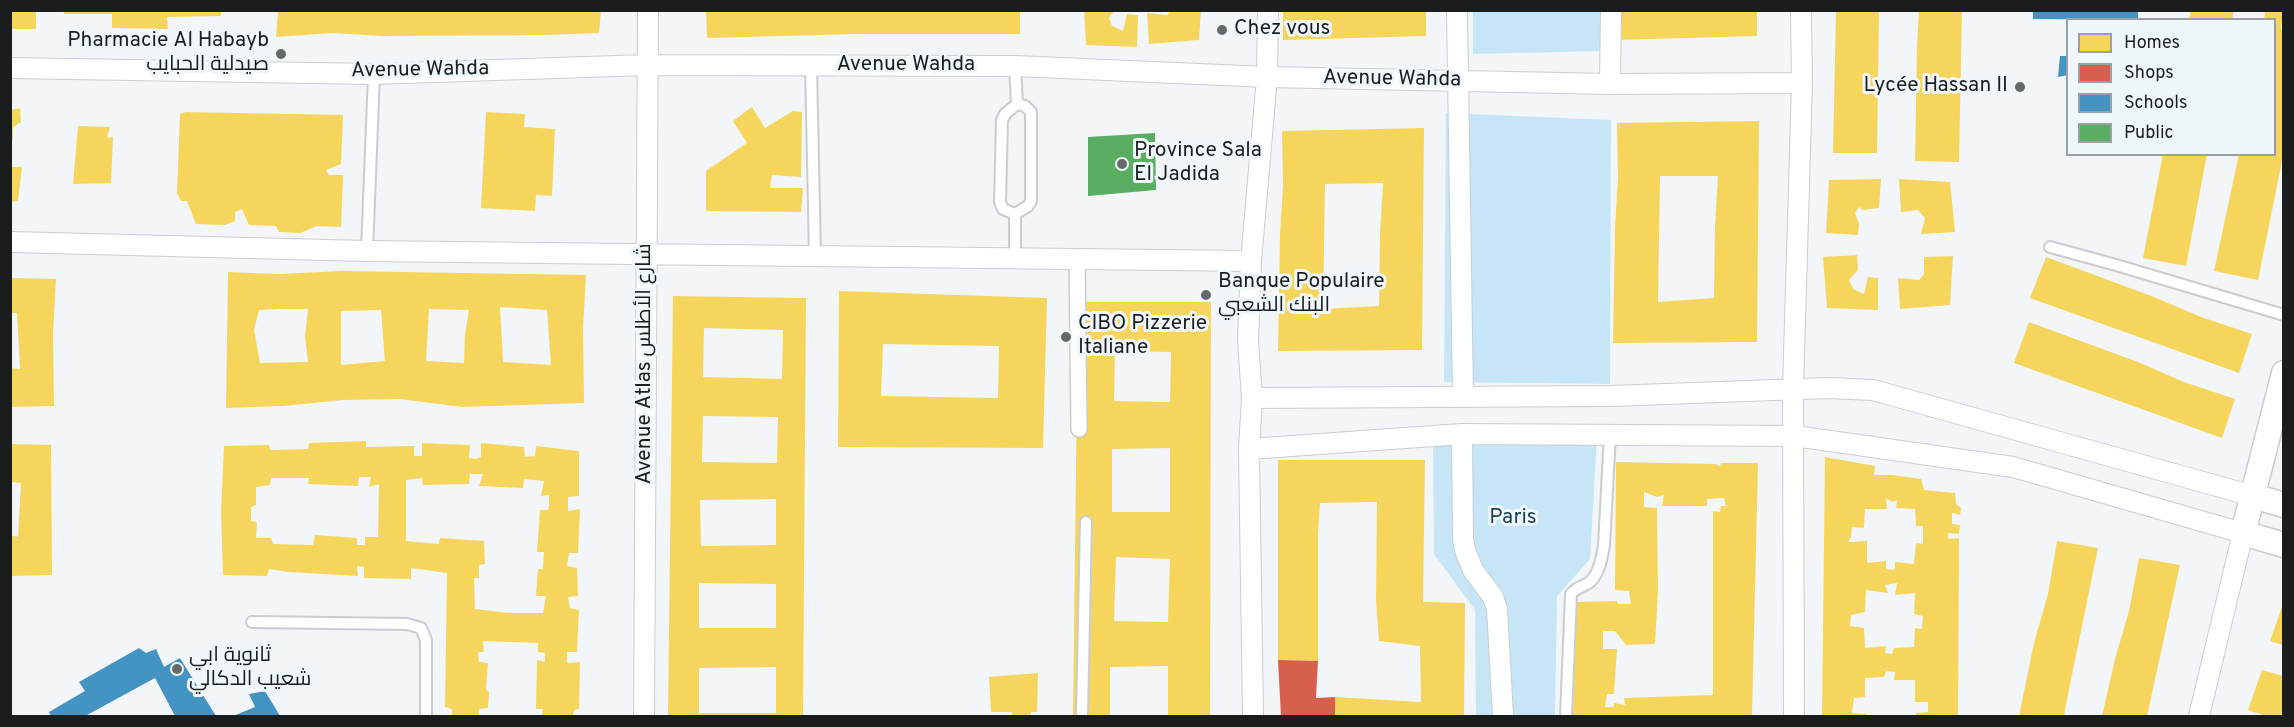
<!DOCTYPE html>
<meta charset="utf-8">
<style>
body{margin:0}
#map{position:relative;width:2294px;height:727px;overflow:hidden;background:#f3f6f8;font-family:Overpass,sans-serif}
canvas{display:block}
.frame{position:absolute;inset:0;border:12px solid #1a1d1e;pointer-events:none}
.legend{position:absolute;left:2066px;top:18px;width:210px;height:138px;box-sizing:border-box;background:#f0f7fb;border:2px solid #9aa0a3;margin:0;padding:8px 10px;list-style:none;font-size:18px;color:#1a1d1e}
.legend li{display:flex;align-items:center;gap:12px;height:30px}
.legend b{width:30px;border:2px solid #9aa0a3}
</style>
<div id="map">
<canvas width="2294" height="727"></canvas>
<div class="frame"></div>
<ul class="legend">
<li><b style="height:16px;background:#f6d55c"></b>Homes</li>
<li><b style="height:16px;background:#d6604d"></b>Shops</li>
<li><b style="height:16px;background:#4393c3"></b>Schools</li>
<li><b style="height:16px;background:#5aae61"></b>Public</li>
</ul>
</div>
<script>
const ctx = document.querySelector('canvas').getContext('2d');
ctx.lineJoin = 'round';
function fillPath(path, color) {
  ctx.fillStyle = color;
  ctx.fill(path, 'evenodd');
}
function stroke(path, color, width, dash) {
  ctx.strokeStyle = color;
  ctx.lineWidth = width;
  ctx.lineCap = dash ? 'butt' : 'round';
  ctx.setLineDash(dash || []);
  ctx.stroke(path);
}
function drawText(font, color, halo, rows, align = 'center') {
  ctx.font = font + ' Overpass,Cairo,sans-serif';
  ctx.lineWidth = 6;
  ctx.setLineDash([]);
  ctx.textBaseline = 'middle';
  ctx.strokeStyle = halo;
  ctx.fillStyle = color;
  for (const [text, x, y, turn = 0] of rows) {
    ctx.save();
    ctx.translate(x, y);
    ctx.rotate((+turn || 0) * Math.PI / 180);
    ctx.textAlign = isNaN(turn) ? turn : align;
    if (halo) ctx.strokeText(text, 0, 0);
    ctx.fillText(text, 0, 0);
    ctx.restore();
  }
}
const green = new Path2D(`
 M1473,11H1605L1604,51L1473,54Z
 M1446,113L1611,120L1610,384L1444,382Z
 M1597,438L1590,559L1557,596L1555,716H1476L1475,610L1434,554L1433,440Z`);
const homes = new Path2D(`
 M10,10H36V29H10Z
 M63,10H221V16L167,17L168,29L112,28V14H64Z
 M278,10H601L599,33L546,35L381,36L332,33L276,37Z
 M706,10H1020V34H857L707,38Z
 M1084,10H1115L1109,18L1112,26L1123,31L1127,14L1138,15L1137,47L1086,45Z
 M1171,10H1201L1199,40L1149,44L1147,13L1167,15Z
 M1283,10H1426V36L1283,40Z
 M1614,10H1757V36L1614,40Z
 M1836,10H1879L1877,153H1833Z
 M1919,10H1962L1959,162L1915,161L1917,46Z
 M2191,10H2234L2232,20H2189Z
 M2265,10H2283L2281,29L2283,30V156L2258,280L2214,271L2239,154H2274V20H2264Z
 M752,107L765,128L793,111L802,112L801,177L772,175L770,188H803L801,212L706,211V171L747,143L733,121Z
 M20,108L21,122L13,127V139L10,141V110Z
 M186,112L343,115L341,164L326,170L329,175H343L341,227L317,226L300,233L279,232L276,226L249,225L242,209L235,212V221L225,225L196,224L187,201H181L177,193L180,114Z
 M486,112L525,114L524,127L555,129L552,196L536,195L535,211L481,208Z
 M1759,121L1757,342L1613,343L1615,228L1618,177L1617,123ZM1660,176H1718L1715,226L1714,298L1658,302Z
 M78,126L110,127L107,138L113,137L111,183L73,184Z
 M1424,128L1422,350L1278,351L1280,235L1283,185L1282,131ZM1383,183L1380,234L1379,306L1323,309L1325,184Z
 M2163,154H2207L2186,266L2143,258Z
 M10,167H22L18,201L10,202Z
 M1881,179L1879,208L1863,210L1859,207L1855,213L1859,224L1858,235L1826,233L1829,180Z
 M1899,179L1950,182L1955,232L1921,234L1925,218L1918,210L1901,212Z
 M1857,255L1858,270L1849,280L1853,289L1864,294L1868,277L1878,278V310L1827,308L1823,257Z
 M1953,256L1950,305L1900,309L1898,278L1919,280L1924,274V257Z
 M2046,257L2154,297L2201,317L2252,334L2239,373L2030,298Z
 M342,271L586,275L583,329L584,403L462,407L400,399L343,400L283,406L226,408L228,272L279,274ZM500,307L547,310L551,365L503,362ZM279,309H308L305,337L308,362L260,363L254,330L259,310ZM429,309L469,310L465,334L464,363L426,361ZM381,310L385,361L341,365V311Z
 M10,278L56,279L53,333L54,406L10,407V368L20,369L17,313H10Z
 M839,291L1047,298L1043,448L838,447ZM883,344L999,346L998,398L881,396Z
 M673,296L806,298L803,716H668ZM704,328L783,330L782,379L703,377ZM703,416L778,417L777,463L702,462ZM776,499V545L701,546L700,500ZM699,583L776,584V628H699ZM776,667V713H699V668Z
 M1078,302H1211L1210,716H1168V666L1110,667V716H1073ZM1115,351L1171,352L1170,402L1114,401ZM1170,448V512H1112V449ZM1116,557L1170,559L1168,622L1114,621Z
 M2029,322L2138,362L2184,382L2235,399L2222,438L2014,363Z
 M366,441V447L414,446V456H422V443L470,445L469,458L476,459L481,457V443L524,447L525,457L535,456L536,446L579,451V496L568,497V511L580,509L578,553H569L567,566L577,568L578,596L568,597L570,608L579,610L577,652H567V663L580,662L579,709L574,710L573,716H542L543,709H536L537,660L545,662V653L538,652V643L483,641L484,652H478L479,662L488,663L486,690L489,692L488,708L479,709V716H452V709L445,707L447,573L411,568V579L364,578V567L357,566L358,576L289,572L269,569L267,576L223,575L221,511L224,446L269,445L270,450L308,449L309,443ZM470,474H483L479,486L523,488L524,479L544,481L541,496L549,495V504L548,510H540L537,552H544L543,569H538L536,596H546L543,613H509L475,609L474,578H479V565L485,564L484,541L440,538L439,544L406,541V480L422,478L423,485L469,484ZM359,477H371L369,487L379,484L378,537H365V545H357V538L315,535L313,545L273,544L271,538H256L257,522L251,521V507L256,505V487L270,485L271,478H309L308,484L358,486Z
 M10,444L51,445L52,575L10,576V535L18,537L21,483L10,482Z
 M1825,457L1875,466L1874,475H1892L1921,479L1924,490L1955,493L1956,504L1961,508L1960,515L1952,513V524L1960,525L1959,534L1948,533V539L1959,538L1958,716H1916V713L1928,712V702H1915V680H1894L1895,672L1886,671L1884,677L1865,678V697L1854,698L1852,713L1867,714V716H1822ZM1886,498L1892,502L1897,500L1896,508L1915,509L1916,526H1923V544L1916,543L1914,564L1895,562V569L1892,570L1886,569V561L1867,563V541L1848,542L1851,537L1852,527L1864,528L1865,509H1887ZM1897,583L1895,595L1915,593L1914,614L1923,616L1922,629L1915,628L1914,647L1894,648L1892,654L1885,653L1886,646L1865,648L1864,628L1850,626L1851,615L1865,612L1866,590L1888,593L1885,585Z
 M1278,460H1425L1423,602L1465,603L1464,716H1335V697L1421,702L1420,646L1379,641L1376,601L1377,502L1320,503L1318,534V661L1278,660Z
 M1616,462L1715,464L1720,466L1721,463H1758L1752,716H1573L1575,602L1617,601V604H1631L1629,591L1615,590ZM1644,492L1657,497L1664,495L1662,506H1707V499L1724,498L1726,506H1721L1720,512L1713,511V695L1624,698L1625,705L1614,703V707H1605L1607,694H1614L1617,649H1603V631H1615L1626,645L1655,644L1658,592L1657,508L1644,507Z
 M2057,541L2098,548L2066,704L2064,716H2019L2034,643L2048,594Z
 M2139,558L2180,565L2147,716H2102L2115,659L2129,611Z
 M2283,604V645L2270,641Z
 M2262,670L2283,676V716H2266L2248,710Z
 M1038,673L1037,712H1031L1030,716H1012V712H991L989,677Z`);
const shops = new Path2D(`
 M1278,660L1318,661L1316,698L1335,697V716H1281Z`);
const schools = new Path2D(`
 M2033,10H2138V20L2033,19Z
 M2060,56H2068V75L2058,77Z
 M139,648L146,653L156,649L164,667L180,658L216,716H175L155,678L87,715L88,716H51L49,712L85,691L79,682Z
 M265,691L280,716H233L255,707L249,694Z`);
const public = new Path2D(`
 M1155,133L1156,190L1088,196V137Z`);
const service = new Path2D(`
 M811,66L815,255
 M1015,66L1017,104
 M1017,104L1025,106L1031,112V201L1028,206L1015,214L1003,209L1000,202L1002,120L1005,114Z
 M1015,214V257
 M2050,247L2116,265L2284,315
 M367,251L374,74
 M252,622L407,624L421,628L426,640V716
 M1082,716L1086,522
 M1566,716L1571,594C1576,588 1580,587 1587,584C1599,577 1602,557 1604,545L1610,434`);
const pedestrian = new Path2D(`
 M1077,258L1079,429`);
const minor = new Path2D(`
 M1457,10L1463,396
 M10,68L374,74L647,65L1015,66L1267,77L1610,84L1802,83
 M1610,84L1611,10
 M10,242L367,251L1251,261
 M1252,398L1611,396L1829,388L1873,390L2253,496
 M1462,434L1463,539L1465,550L1473,570L1493,597L1497,609L1503,716
 M1249,449L1462,434L1795,436L2013,467L2243,533L2199,716
 M644,716L648,10
 M1253,716L1249,449L1252,398L1248,341L1251,261L1267,77L1268,10
 M1794,716L1793,389L1802,83L1801,10`);
const tertiary = new Path2D(`
 M2284,373L2243,533L2284,545
 M2253,496L2284,505`);
const markers = [
 [1222,30,6,"#66696a"],
 [281,54,6,"#66696a"],
 [2020,87,6,"#66696a"],
 [1122,164,6,"#66696a"],
 [1206,295,6,"#66696a"],
 [1066,337,6,"#66696a"],
 [177,669,6,"#66696a"]
];
const poiNames = [
 ["Chez vous",1234,30],
 ["Pharmacie Al Habayb",269,42,"right"],
 ["صيدلية الحبايب",269,66,"right"],
 ["Lycée Hassan II",2008,87,"right"],
 ["Province Sala",1134,152],
 ["El Jadida",1134,176],
 ["Banque Populaire",1218,283],
 ["البنك الشعبي",1218,307],
 ["CIBO Pizzerie",1078,325],
 ["Italiane",1078,349],
 ["ثانوية ابي",189,657],
 ["شعيب الدكالي",189,681]
];
const streetNames = [
 ["Avenue Wahda",906,66],
 ["Avenue Wahda",420,71,-1],
 ["Avenue Wahda",1392,80,1],
 ["Avenue Atlas شارع الأطلس",646,364,-90]
];
const parkNames = [
 ["Paris",1513,519]
];
fillPath(green, '#c6e6f7');
fillPath(homes, '#f6d55c');
fillPath(shops, '#d6604d');
fillPath(schools, '#4393c3');
fillPath(public, '#5aae61');
stroke(service, '#cacdcf', 14);
stroke(pedestrian, '#cacdcf', 18);
stroke(minor, '#cacdcf', 22);
stroke(tertiary, '#cacdcf', 27);
stroke(service, '#fdfefe', 10);
stroke(pedestrian, '#fdfefe', 15);
stroke(minor, '#fdfefe', 20);
stroke(tertiary, '#fdfefe', 24);
for (const [x, y, r, color] of markers) {
  const dot = new Path2D();
  dot.arc(x, y, r, 0, 2 * Math.PI);
  ctx.fillStyle = color;
  ctx.fill(dot);
  stroke(dot, '#f0f7fb', 2);
}
drawText('21px', '#1a1d1e', '#f0f7fb', poiNames, 'left');
drawText('21px', '#1a1d1e', '#f0f7fb', streetNames);
drawText('21px', '#1d4153', '#f0f7fb', parkNames);
</script>
